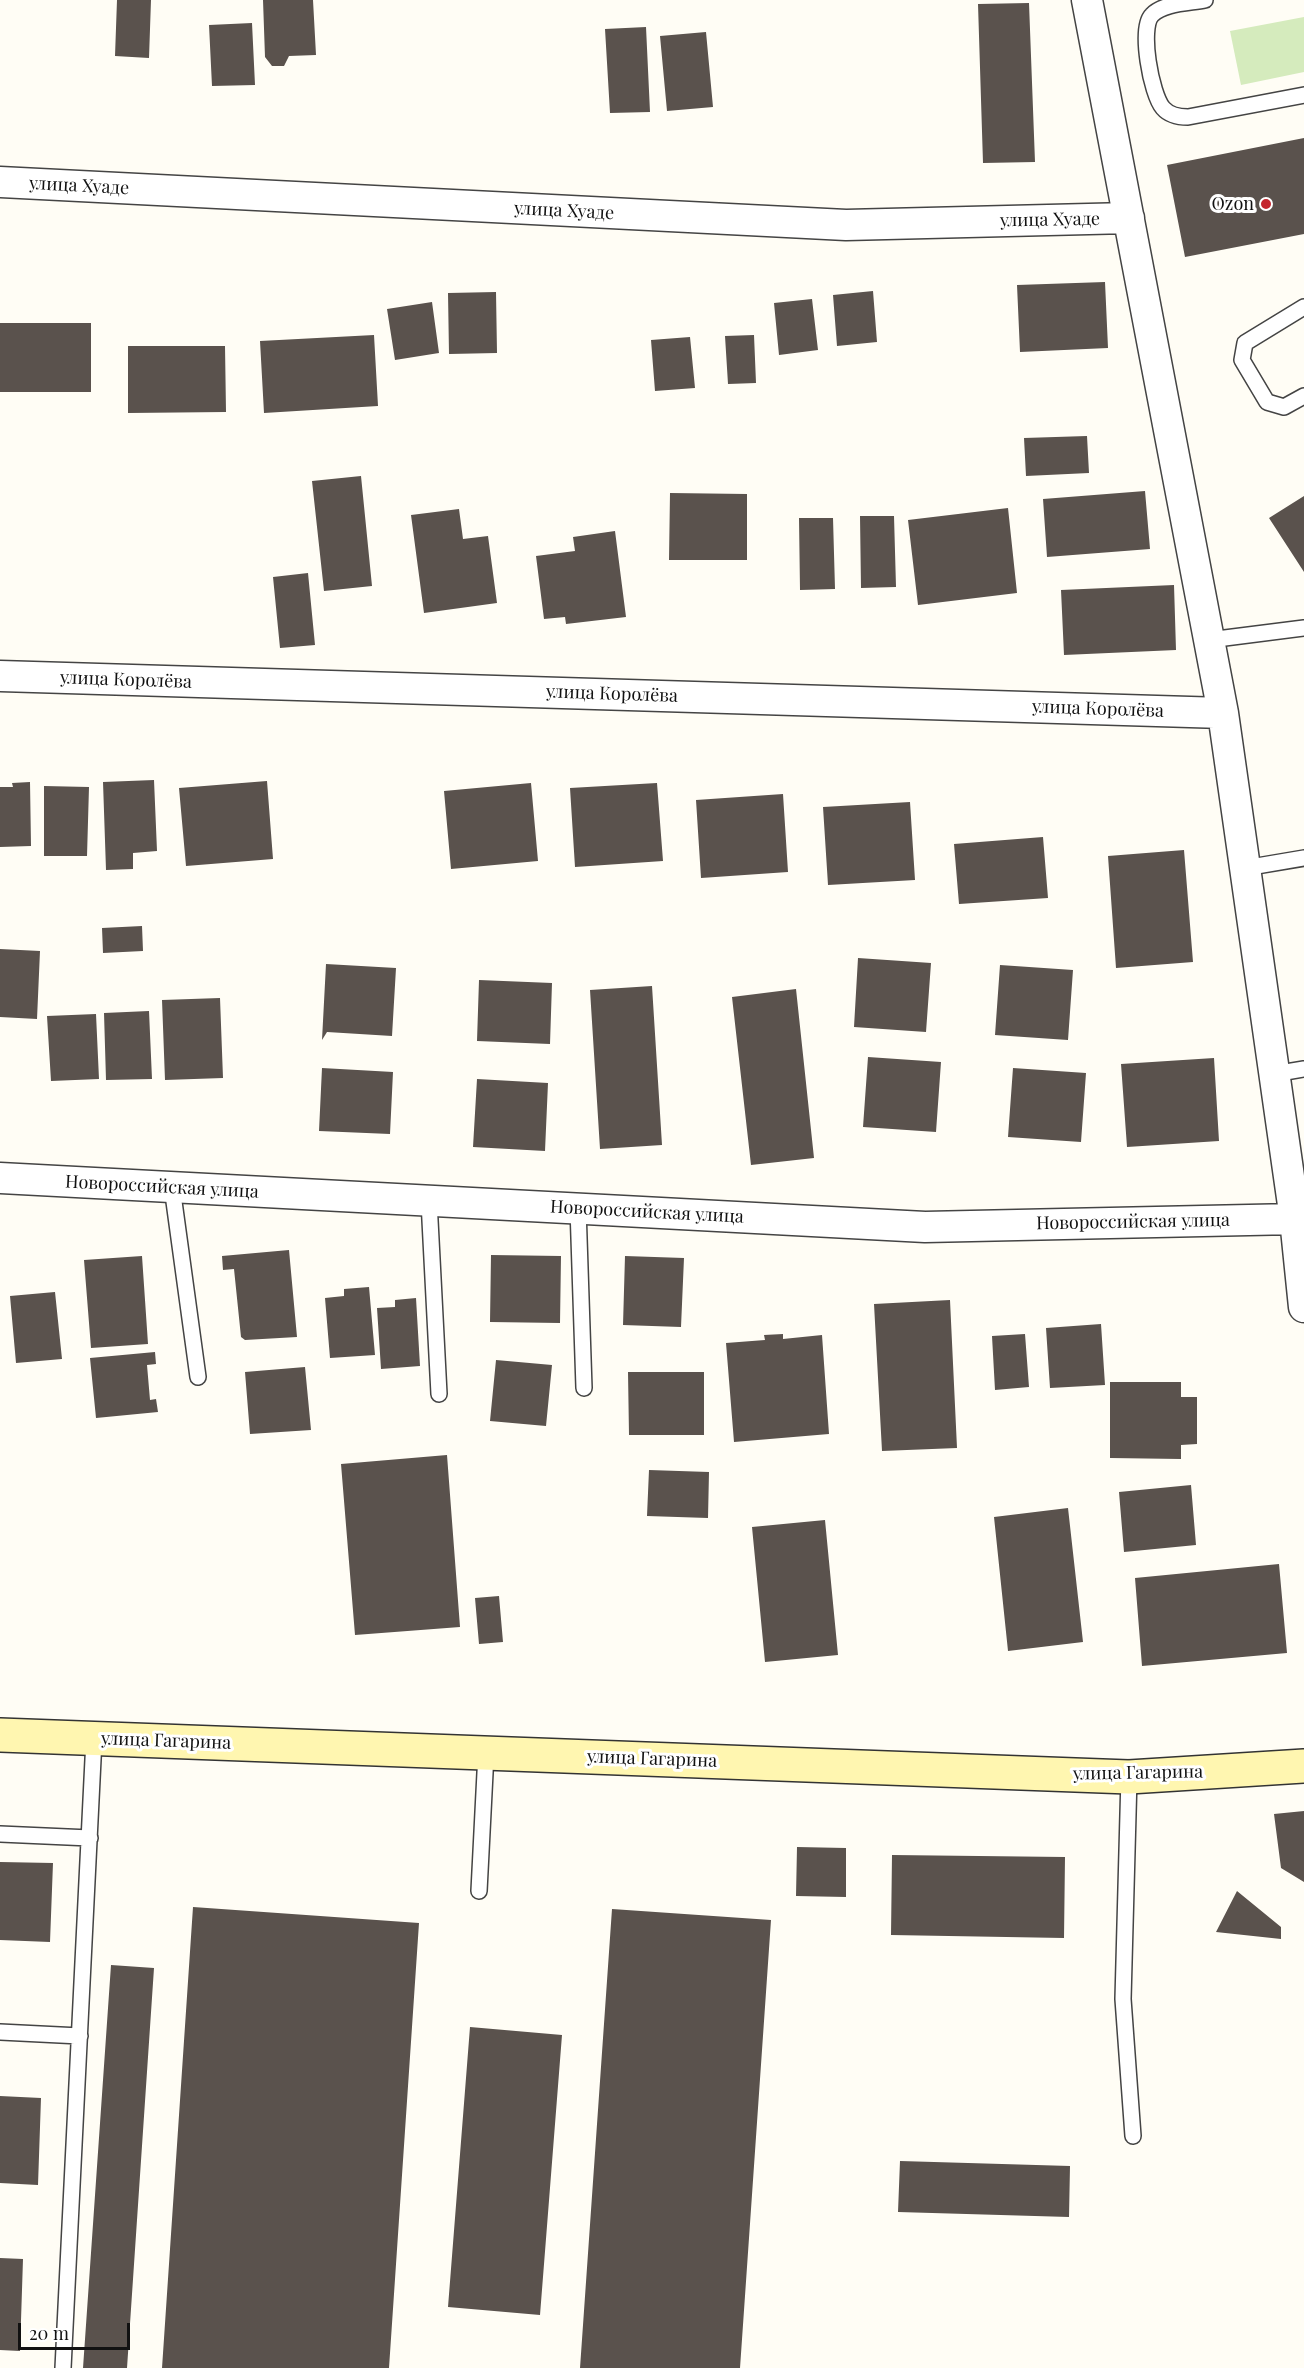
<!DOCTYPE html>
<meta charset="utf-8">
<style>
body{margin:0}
#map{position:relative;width:1304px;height:2368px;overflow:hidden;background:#fffdf5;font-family:"Playfair Display",serif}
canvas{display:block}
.scale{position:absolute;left:18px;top:2323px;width:112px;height:27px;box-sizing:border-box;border:3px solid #111;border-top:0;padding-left:8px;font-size:18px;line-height:21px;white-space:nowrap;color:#111;-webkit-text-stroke:4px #fff;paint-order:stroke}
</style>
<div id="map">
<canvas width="1304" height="2368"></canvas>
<div class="scale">20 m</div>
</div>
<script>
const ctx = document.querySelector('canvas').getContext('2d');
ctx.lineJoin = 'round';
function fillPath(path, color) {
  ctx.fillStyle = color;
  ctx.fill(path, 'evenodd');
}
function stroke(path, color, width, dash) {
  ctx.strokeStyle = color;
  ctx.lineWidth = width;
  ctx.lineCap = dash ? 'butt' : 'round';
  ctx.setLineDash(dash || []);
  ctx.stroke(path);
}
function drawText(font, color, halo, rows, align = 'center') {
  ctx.font = font + ' "Playfair Display",serif';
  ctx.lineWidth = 6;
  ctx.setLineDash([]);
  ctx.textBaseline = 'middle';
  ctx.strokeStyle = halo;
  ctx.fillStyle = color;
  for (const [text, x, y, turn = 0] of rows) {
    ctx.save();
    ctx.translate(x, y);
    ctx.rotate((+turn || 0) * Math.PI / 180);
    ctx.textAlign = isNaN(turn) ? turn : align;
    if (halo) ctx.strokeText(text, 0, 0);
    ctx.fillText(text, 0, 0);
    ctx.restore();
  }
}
const green = new Path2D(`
 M1304,17V72L1241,85L1230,31Z`);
const building = new Path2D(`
 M117,0H151L149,58L115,56Z
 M263,0H313L316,55L289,56L284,66H272L265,57Z
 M1029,3L1035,162L983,163L978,4Z
 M252,23L255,85L212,86L209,25Z
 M646,27L650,112L610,113L605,29Z
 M706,32L713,107L667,111L660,36Z
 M1304,138V234L1185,257L1167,165Z
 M1105,282L1108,348L1020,352L1017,285Z
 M873,291L877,342L837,346L833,295Z
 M496,292L497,353L449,354L448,293Z
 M812,299L818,350L779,355L774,303Z
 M432,302L439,353L395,360L387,309Z
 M0,323H91V392H0Z
 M374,335L378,406L264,413L260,341Z
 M754,335L756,383L728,384L725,336Z
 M690,337L695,388L655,391L651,340Z
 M128,346H225L226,412L128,413Z
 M1087,436L1089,473L1026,476L1024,438Z
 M361,476L372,586L324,591L312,481Z
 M1145,491L1150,549L1047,557L1043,499Z
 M670,493L747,494V560H669Z
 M1304,496V572L1269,518Z
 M1008,508L1017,593L918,605L908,520Z
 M459,509L463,539L488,536L497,603L424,613L411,515Z
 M860,516H894L896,587L861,588Z
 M799,518H833L835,589L800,590Z
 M615,531L626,617L566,624L565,617L544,619L536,556L575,551L573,537Z
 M308,573L315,645L280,648L273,577Z
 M1174,585L1176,650L1064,655L1061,590Z
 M154,780L157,851L133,853V869L106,870L103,782Z
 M267,781L273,859L186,866L179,788Z
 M30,782L31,846L0,847V787H13L12,783Z
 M531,783L538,861L451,869L444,791Z
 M657,783L663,861L575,867L570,788Z
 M44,786L89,787L87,856H44Z
 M783,794L788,872L701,878L696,800Z
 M910,802L915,880L828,885L823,807Z
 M1043,837L1048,898L959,904L954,844Z
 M1184,850L1193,962L1116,968L1108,856Z
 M142,926L143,951L103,953L102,928Z
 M0,949L40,951L37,1019L0,1017Z
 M858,958L931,963L926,1032L854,1027Z
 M326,964L396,968L392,1036L327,1032L322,1040Z
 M1000,965L1073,970L1068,1040L995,1035Z
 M479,980L552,983L550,1044L477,1041Z
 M652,986L662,1145L600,1149L590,990Z
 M796,989L814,1158L751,1165L732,997Z
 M220,998L223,1078L165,1080L162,1000Z
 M149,1011L152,1079L106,1080L104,1013Z
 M96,1014L99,1079L51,1081L47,1016Z
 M868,1057L941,1062L936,1132L863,1127Z
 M1214,1058L1219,1141L1127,1147L1121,1064Z
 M322,1068L393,1072L390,1134L319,1131Z
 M1013,1068L1086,1073L1081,1142L1008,1137Z
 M477,1079L548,1083L545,1151L473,1147Z
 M289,1250L297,1337L245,1340L241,1337L234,1269L223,1270L222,1256Z
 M491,1255L561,1256L560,1323L490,1322Z
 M142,1256L148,1344L91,1348L84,1260Z
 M625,1256L684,1258L681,1327L623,1325Z
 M369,1287L375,1355L330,1358L325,1298L344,1296V1289Z
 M55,1292L62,1359L16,1363L10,1296Z
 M416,1298L420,1366L381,1369L377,1308L395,1307V1300Z
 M950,1300L957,1448L882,1451L874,1304Z
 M1101,1324L1105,1385L1050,1388L1046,1328Z
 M783,1334V1339L822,1335L829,1434L734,1442L726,1343L765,1340L764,1335Z
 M1025,1334L1029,1387L995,1390L992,1336Z
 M155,1352L156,1364L147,1365L150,1400L156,1399L158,1412L96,1418L90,1358Z
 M496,1360L552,1365L546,1426L490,1421Z
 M305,1367L311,1430L250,1434L245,1372Z
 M628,1372H704V1435H629Z
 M1110,1382H1181V1397H1197V1444L1181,1445V1459L1110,1458Z
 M447,1455L460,1627L355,1635L341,1464Z
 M649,1470L709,1472L708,1518L647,1516Z
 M1191,1485L1196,1545L1124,1552L1119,1492Z
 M1068,1508L1083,1642L1008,1651L994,1517Z
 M825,1520L838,1655L765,1662L752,1527Z
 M1279,1564L1287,1653L1142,1666L1135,1578Z
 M499,1596L503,1642L479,1644L475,1598Z
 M1304,1811V1882L1281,1868L1274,1814Z
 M797,1847L846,1848V1897L796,1896Z
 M892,1855L1065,1857L1064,1938L891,1935Z
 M0,1862L53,1863L50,1942L0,1940Z
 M1237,1891L1281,1927V1939L1216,1932Z
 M193,1907L419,1923L389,2368H162Z
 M612,1909L771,1920L740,2368H580Z
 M111,1965L154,1968L127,2368H83Z
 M470,2027L562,2035L540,2315L448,2307Z
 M0,2096L41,2098L38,2185L0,2183Z
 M900,2161L1070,2166L1069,2217L898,2212Z
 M0,2258L23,2259L20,2351L0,2350Z`);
const lane = new Path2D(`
 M1205,0C1190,3 1163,3 1152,15C1139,28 1151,94 1163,108C1169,115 1179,117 1188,117L1304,95
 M1304,307L1245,343L1242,360L1267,402L1284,407L1304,396
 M1209,640L1304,628
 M1245,868L1304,858
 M1274,1074L1304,1069
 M172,1187L198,1377
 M429,1201L439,1394
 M578,1208L584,1388
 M1129,1777L1123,1999L1133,2136
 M0,1834L90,1838
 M479,1891L486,1753
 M0,2032L80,2036
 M63,2368L94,1739`);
const street = new Path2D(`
 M1087,0L1223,713L1295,1219L1304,1307
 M0,182L846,225L1129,218
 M0,676L1223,713
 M0,1178L925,1227L1295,1219`);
const secondary = new Path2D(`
 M0,1735L1129,1777L1304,1766`);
const markers = [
 [1266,204,6,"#c4262e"]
];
const streetNames = [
 ["улица Хуаде",79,186,3],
 ["улица Хуаде",564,211,3],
 ["улица Хуаде",1050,220,-1],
 ["улица Королёва",126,680,2],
 ["улица Королёва",612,694,2],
 ["улица Королёва",1098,709,2],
 ["Новороссийская улица",162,1187,3],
 ["Новороссийская улица",647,1212,3],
 ["Новороссийская улица",1133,1222,-1],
 ["улица Гагарина",166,1741,2],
 ["улица Гагарина",652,1759,2],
 ["улица Гагарина",1138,1773,-1]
];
const poiNames = [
 ["Ozon",1254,204]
];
fillPath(green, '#d5ebbd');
fillPath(building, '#5a524d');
stroke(lane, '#444', 18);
stroke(street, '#444', 33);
stroke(secondary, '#333', 36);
stroke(lane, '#fff', 15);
stroke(street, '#fff', 30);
stroke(secondary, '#fff6b0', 33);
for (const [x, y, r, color] of markers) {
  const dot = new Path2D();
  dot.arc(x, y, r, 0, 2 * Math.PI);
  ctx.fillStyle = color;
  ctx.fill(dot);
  stroke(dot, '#fff', 2);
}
drawText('18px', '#111', '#fff', streetNames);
drawText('18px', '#111', '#fff', poiNames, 'right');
</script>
